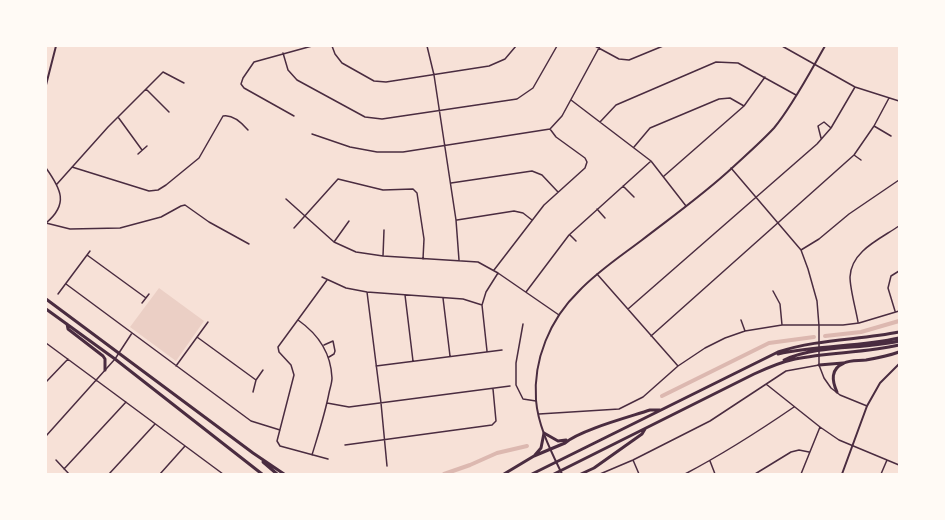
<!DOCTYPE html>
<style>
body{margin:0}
#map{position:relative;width:945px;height:520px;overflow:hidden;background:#f7e1d7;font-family:Lato,sans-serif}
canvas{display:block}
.frame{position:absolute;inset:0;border:47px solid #fffaf5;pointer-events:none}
</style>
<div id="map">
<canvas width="945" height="520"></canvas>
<div class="frame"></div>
</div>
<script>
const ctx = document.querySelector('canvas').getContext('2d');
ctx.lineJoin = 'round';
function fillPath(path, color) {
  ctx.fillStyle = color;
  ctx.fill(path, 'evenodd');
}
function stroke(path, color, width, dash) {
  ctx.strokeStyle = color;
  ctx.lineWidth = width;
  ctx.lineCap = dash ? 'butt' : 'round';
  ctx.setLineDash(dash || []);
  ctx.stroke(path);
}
const green = new Path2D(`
 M159,288L204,321L176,361L130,327Z`);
const canal = new Path2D(`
 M825,336L861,332L899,321
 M662,396L769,343L814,337
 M444,474L470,465L497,453L527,446`);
const minor = new Path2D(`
 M332,46L335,54L342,63L374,81L386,82L489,66L505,59L516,46
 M427,46L434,75L456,220L459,260
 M595,46L619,59L629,60L663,46
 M782,46L855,87L899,101
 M283,53L288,70L297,80L365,117L382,119L517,99L533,88L557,46
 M146,89L169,112
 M571,100L651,161L686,206
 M294,116L244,88L241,84L243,78L254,62L312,46
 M118,117L142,150
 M600,122L616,105L716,62L738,63L796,95
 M874,126L891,136
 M550,129L562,116L600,46
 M312,134L350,147L377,152H403L550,129
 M821,138L818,126L824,122L831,128
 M634,147L650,128L719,99L730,98L744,106
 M138,154L147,146
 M854,155L861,160
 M72,167L149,191L158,190L166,185L199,158L223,116C233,114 242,123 248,130
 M46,168C61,189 69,204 46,223
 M731,168L801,250L808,269L817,301L819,326V365L824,378L831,388L840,395L867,406
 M664,176L744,106L765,77
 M451,183L532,171L542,175L558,192
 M57,184L108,127L163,72L184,83
 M623,186L634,197
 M286,199L334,242L356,252L383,256L478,262L498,273L559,315
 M597,209L605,218
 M457,220L514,211L523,213L532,220
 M46,223L70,229L120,228L161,217L181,206L185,205L209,222L249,244
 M294,228L338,179L383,190L413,189L417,193L424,239L423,259
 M570,235L576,241
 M334,242L349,221
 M801,250L819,239L849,214L899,180
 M87,255L146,298
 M383,256L384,230
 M494,270L544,205L585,168L587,162L585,158L556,137L550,129
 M597,274L678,366
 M322,277L346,288L367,292L463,299L482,305
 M327,280L278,347L279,352L291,365L294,375L277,441L280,446L328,459
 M66,284L251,421L280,430
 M773,291L780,304L782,325
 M367,292L381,403L387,466
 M526,292L569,235L651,161
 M58,294L90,251
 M405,295L413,361
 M443,298L450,356
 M142,303L149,294
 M628,309L817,144L831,128L855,87
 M895,311L888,288L891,276L899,271
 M298,320C318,334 331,353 332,378C332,383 330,388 329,393C325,414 318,435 312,455
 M741,320L745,331
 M858,322C856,310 850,289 850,277C851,251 880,239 899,226
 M523,324L516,363V385L523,399L536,401
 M651,336L854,155L874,126L889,98
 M197,337L256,380
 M46,343L223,474
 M324,345L333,341L335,351L334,354L329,357
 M487,351L482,305L486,292L498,273
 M176,366L208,322
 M376,366L502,350
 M46,382L68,359
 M766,384L820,427L839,440L899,465
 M253,392L256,380L263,370
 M327,403L349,407L510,386
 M539,414L619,409L643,397L678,366L705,348L725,338L745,331L782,325H843L859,323L899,311
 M46,436L115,359L132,333
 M345,445L492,425L496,421L493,389
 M56,460L69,474
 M633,460L639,474
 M710,461L715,474
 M64,469L126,402
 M109,474L155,424
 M160,474L185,446
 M600,474L633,460L710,421L786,371L819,365
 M685,474C723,454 759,431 794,407
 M755,474L791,452L799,450L809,452
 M801,474L820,427
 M881,474L887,460`);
const tertiary = new Path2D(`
 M46,85L56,46
 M562,474C551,451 538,426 536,400C533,360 550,319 579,291C598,271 621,256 642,240C673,216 704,194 732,168C746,155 761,142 774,128C793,105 810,72 825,46
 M842,474L867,406L880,383L899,364`);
const trunk = new Path2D(`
 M46,299L253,453L284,474
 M46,309L115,359L262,474
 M67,324L68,329L103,356L105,359V370
 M263,462L277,474`);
const motorway = new Path2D(`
 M778,354C818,345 859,347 899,338
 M784,360C820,344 862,350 899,341
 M819,365L843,363
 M837,392C832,381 830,369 844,363C850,360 859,361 866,360C877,358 888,356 899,352
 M535,455L541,448L544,433L558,441L566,440
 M504,474L534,456L565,443C580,430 629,417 650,410H660
 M532,474L778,352C817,339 859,340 899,332
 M554,474L754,374C767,368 781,362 795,359C829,352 865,353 899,345
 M581,474L594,468L642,434L645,429`);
fillPath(green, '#ebcfc5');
stroke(canal, '#dcb8b0', 4);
stroke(minor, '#4a2c40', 1.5);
stroke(tertiary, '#4a2c40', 2);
stroke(trunk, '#4a2c40', 3);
stroke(motorway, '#4a2c40', 3);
</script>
